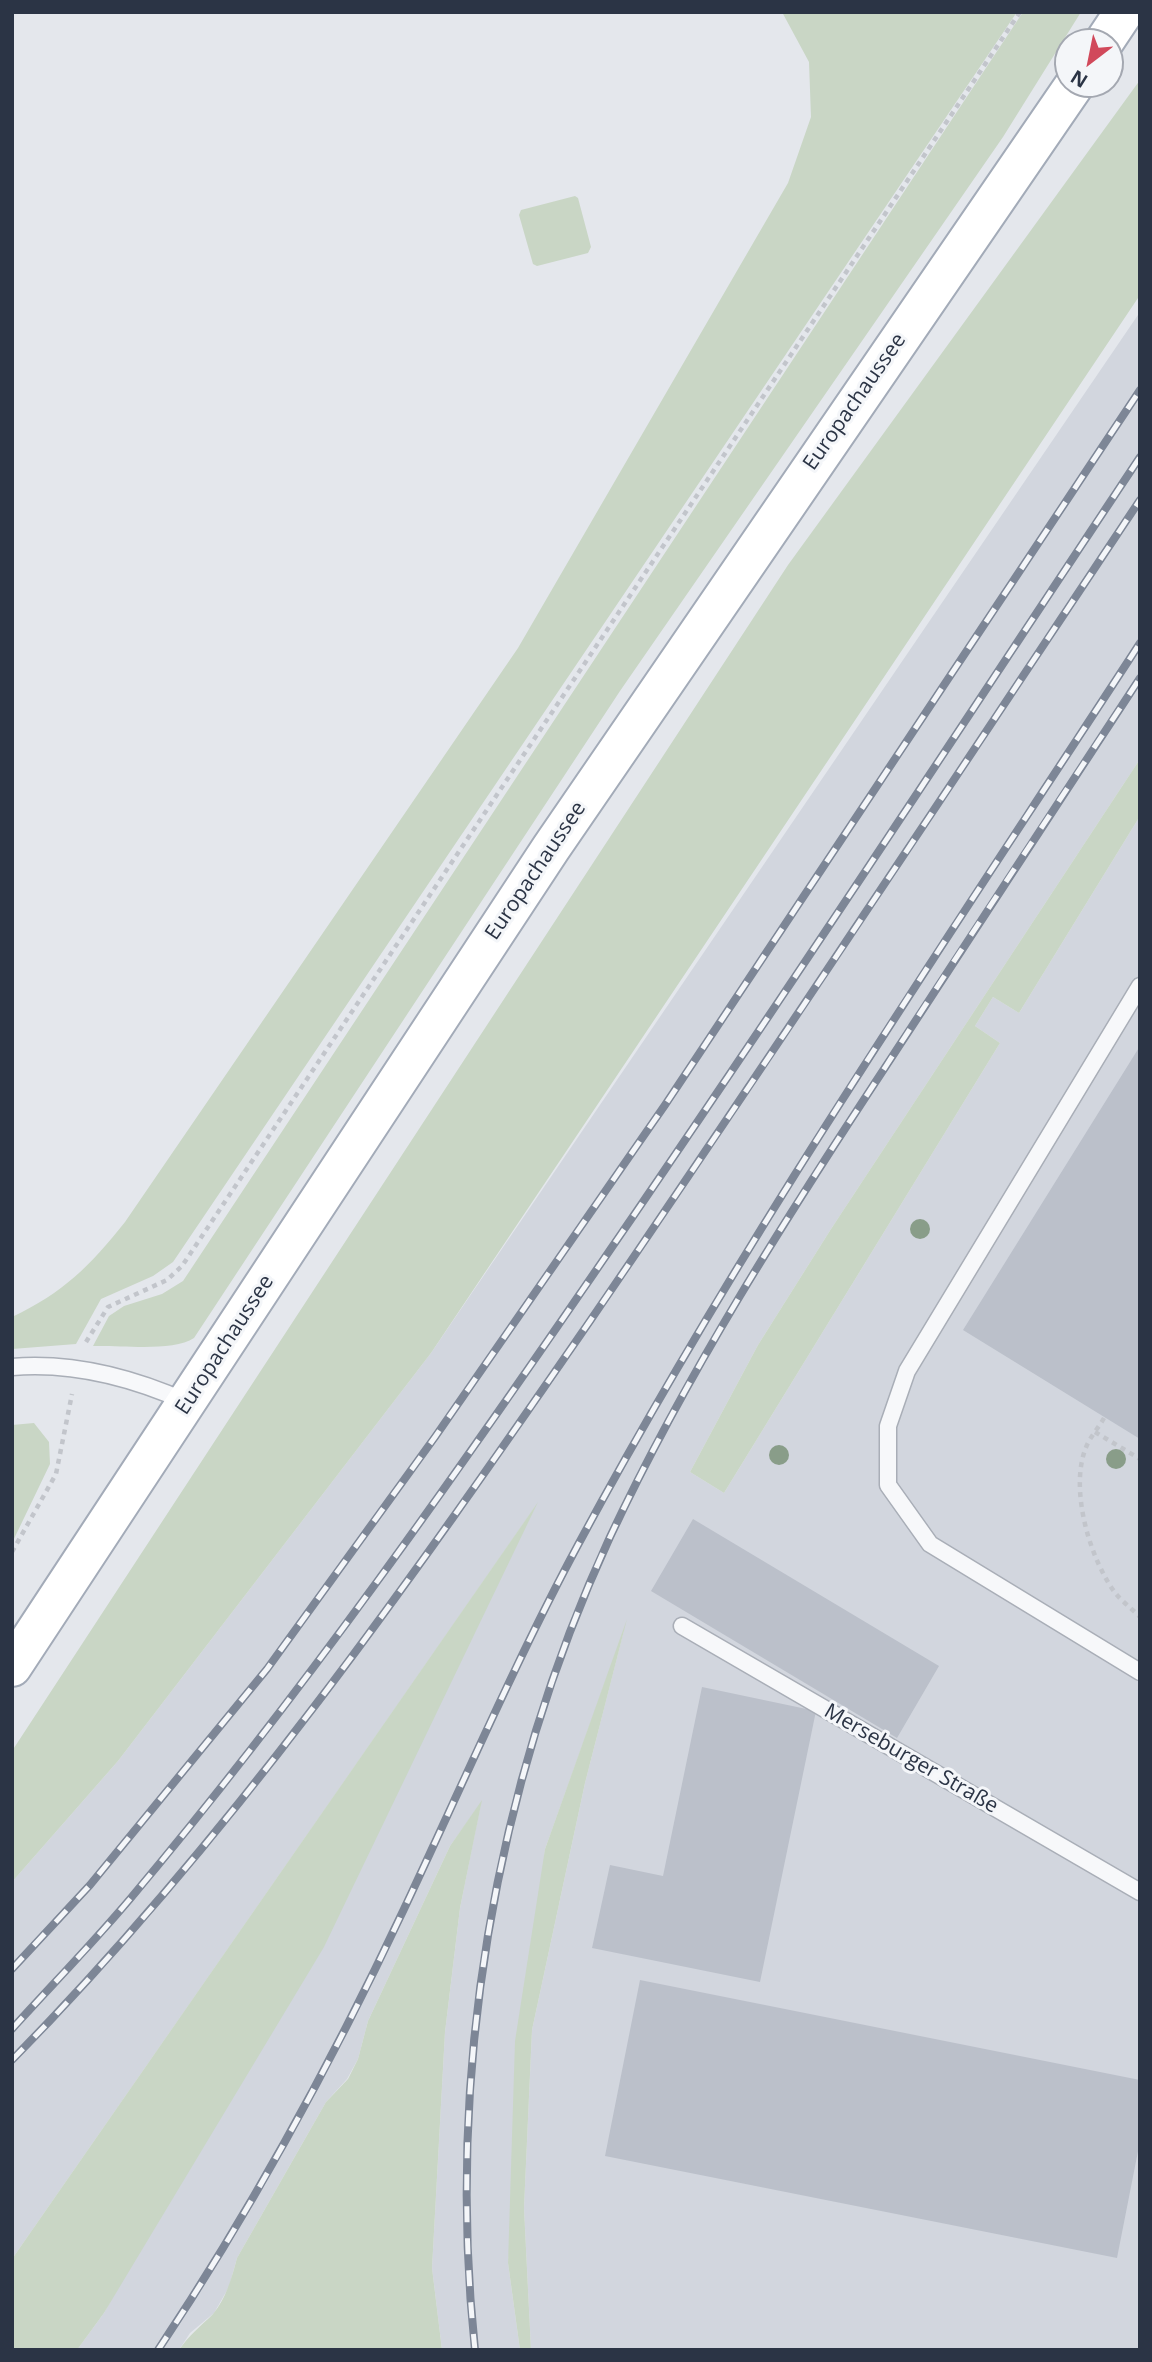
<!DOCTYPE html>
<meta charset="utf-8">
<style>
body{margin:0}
#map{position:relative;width:1152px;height:2362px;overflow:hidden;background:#e4e7ec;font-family:"Open Sans",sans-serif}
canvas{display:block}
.frame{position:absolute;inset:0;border:14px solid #2b3445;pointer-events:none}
.north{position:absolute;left:1054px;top:28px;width:70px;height:70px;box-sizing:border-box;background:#f4f6f9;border:2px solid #a4a8b1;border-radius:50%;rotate:212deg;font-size:19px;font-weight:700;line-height:28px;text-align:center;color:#2b3445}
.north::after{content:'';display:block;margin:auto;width:24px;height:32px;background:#d1495b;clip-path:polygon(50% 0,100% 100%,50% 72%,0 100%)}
</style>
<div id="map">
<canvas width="1152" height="2362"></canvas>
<div class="frame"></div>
<div class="north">N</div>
</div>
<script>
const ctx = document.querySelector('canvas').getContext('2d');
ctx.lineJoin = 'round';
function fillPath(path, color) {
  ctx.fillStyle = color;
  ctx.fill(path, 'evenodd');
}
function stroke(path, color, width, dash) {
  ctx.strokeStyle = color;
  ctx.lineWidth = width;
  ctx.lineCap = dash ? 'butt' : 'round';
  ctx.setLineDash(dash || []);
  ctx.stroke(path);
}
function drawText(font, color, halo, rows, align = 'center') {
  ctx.font = font + ' "Open Sans",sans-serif';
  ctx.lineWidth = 6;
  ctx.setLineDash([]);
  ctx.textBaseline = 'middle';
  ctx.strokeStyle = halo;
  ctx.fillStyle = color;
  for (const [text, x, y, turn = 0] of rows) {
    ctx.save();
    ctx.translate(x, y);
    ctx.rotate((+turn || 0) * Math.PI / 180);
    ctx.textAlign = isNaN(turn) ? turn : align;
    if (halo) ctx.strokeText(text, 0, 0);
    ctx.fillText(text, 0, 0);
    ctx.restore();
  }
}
const built = new Path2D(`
 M1140,312V759L831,1229L758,1345L690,1472L724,1493L1000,1043L975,1026L993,997L1019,1013L1140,816V2350H531L524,2208L532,2030L585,1783L624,1630L545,1849L508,2263L520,2350H442L432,2268L445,2032L460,1908L481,1803L450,1846L368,2021L358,2059L347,2079L326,2102L237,2258L229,2287L214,2313L190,2333L179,2350H77L104,2313L535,1507L12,2259V1882L118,1761L431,1353Z`);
const green = new Path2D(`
 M782,12H1017L173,1262L153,1276L101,1299L76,1344L12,1349V1317C63,1293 90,1266 125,1222L518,648L788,183L811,117L809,62Z
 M1023,12H1081L1003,137L620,691L194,1338C173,1352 121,1345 93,1346L109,1316L124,1306L162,1294L183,1281Z
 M1140,80V295L431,1353L118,1761L12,1882V1751L788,565Z
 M575,196L578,198L591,247L588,253L537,266L533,264L519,215L521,210Z
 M1140,759V816L1019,1013L993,997L975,1026L1000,1043L724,1493L690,1472L758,1345L831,1229Z
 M34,1423L49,1442L50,1464L12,1543V1425Z
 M538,1502L324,1947L104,2313L77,2350H12V2259Z
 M627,1619L585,1783L532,2030L524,2208L531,2350H520L508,2263L515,2041L545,1849Z
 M482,1800L460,1908L445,2032L432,2268L442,2350H179C189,2335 201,2326 213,2314C226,2299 232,2277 237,2258L326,2102L348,2079L358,2059L368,2021L450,1846Z`);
const building = new Path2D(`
 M1140,1046V1439L963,1330Z
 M693,1519L939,1666L897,1738L651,1591Z
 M702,1687L816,1711L760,1982L592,1948L610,1865L663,1876Z
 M640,1980L1140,2080V2141L1117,2258L605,2156Z`);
const path = new Path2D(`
 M86,1342L108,1307L167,1280L182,1266L1020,12
 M1104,1418C1099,1427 1091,1436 1087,1445C1068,1487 1090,1560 1116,1594C1123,1602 1132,1609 1140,1617
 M1095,1432L1140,1459
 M12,1552L56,1474L72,1394`);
const service = new Path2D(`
 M1140,986L907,1371L888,1426V1485L930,1544L1140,1672
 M12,1367C71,1362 133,1378 187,1402
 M682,1626L1140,1892`);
const primary = new Path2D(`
 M1104,42L1124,12
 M12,1667L551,848L1075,84`);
const rail = new Path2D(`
 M12,1969L90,1885L267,1669L435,1437L665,1105L1140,390
 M12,2029C51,1986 92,1944 130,1899C303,1693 458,1472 610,1250C790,988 964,722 1140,457
 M12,2060C232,1836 412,1579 590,1321C776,1049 957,775 1140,500
 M158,2350C252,2209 332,2062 404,1909C462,1786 515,1662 579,1543C747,1231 947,940 1140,643
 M475,2350C446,2075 494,1788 610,1537C688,1371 786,1218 886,1066C970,936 1055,807 1140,678`);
const trees = [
 [920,1229],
 [779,1455],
 [1116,1459]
];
const streetNames = [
 ["Europachaussee",855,402,-55],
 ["Europachaussee",536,871,-56],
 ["Europachaussee",225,1345,-57],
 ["Merseburger Straße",911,1759,30]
];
fillPath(built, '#d2d6de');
fillPath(green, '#c9d6c5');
fillPath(building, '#bbc0ca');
stroke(service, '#a9aeb7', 19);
stroke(primary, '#a3abb8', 42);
stroke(path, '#c2c5cb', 4.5, [5, 5]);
stroke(service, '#f7f8fa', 16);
stroke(primary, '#fff', 38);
stroke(rail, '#7d8696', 8);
stroke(rail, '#f4f6f9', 5, [16]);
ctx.fillStyle = '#899d89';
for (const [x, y] of trees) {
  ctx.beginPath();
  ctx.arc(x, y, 10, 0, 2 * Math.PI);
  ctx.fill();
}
drawText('21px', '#2b3445', '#f4f6f9', streetNames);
</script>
